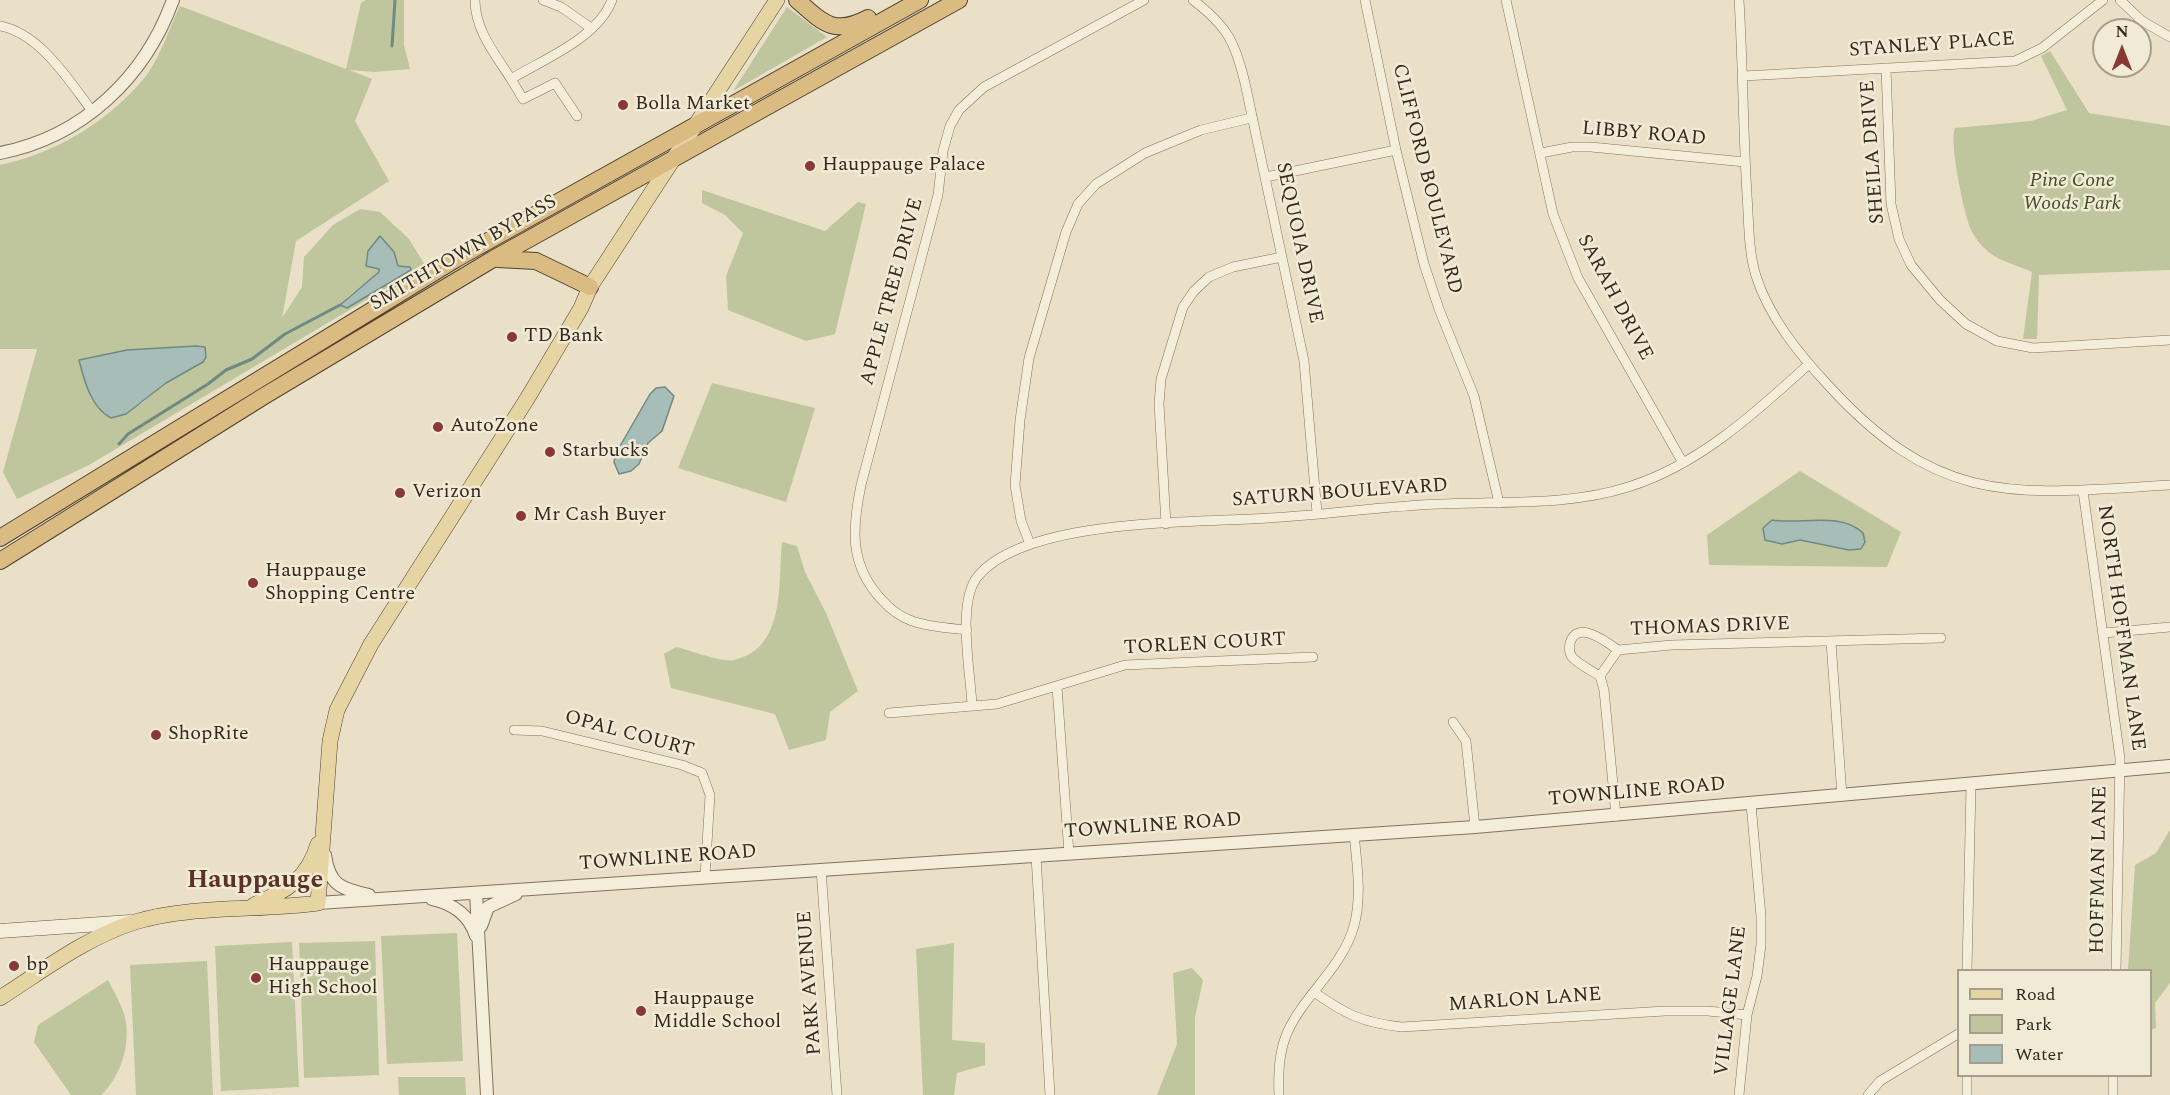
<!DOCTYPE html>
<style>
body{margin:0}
#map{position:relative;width:2170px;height:1095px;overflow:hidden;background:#e9e0c7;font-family:Spectral,serif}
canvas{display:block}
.legend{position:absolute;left:1957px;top:969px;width:195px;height:108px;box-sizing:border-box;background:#f1ead5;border:2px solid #a59d8d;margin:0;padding:8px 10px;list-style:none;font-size:18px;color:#342a20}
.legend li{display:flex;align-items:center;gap:12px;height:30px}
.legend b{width:30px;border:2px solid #a59d8d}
.north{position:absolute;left:2092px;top:18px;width:60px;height:60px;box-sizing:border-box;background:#f1ead5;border:2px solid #a59d8d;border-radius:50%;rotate:0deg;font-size:16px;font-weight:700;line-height:24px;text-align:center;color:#342a20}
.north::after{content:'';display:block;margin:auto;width:21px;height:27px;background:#893836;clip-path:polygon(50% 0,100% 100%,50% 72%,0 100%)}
</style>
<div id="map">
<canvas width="2170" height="1095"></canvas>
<ul class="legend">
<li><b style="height:8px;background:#e7d4a3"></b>Road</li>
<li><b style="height:16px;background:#bfc59c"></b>Park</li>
<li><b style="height:16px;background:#a7bdb7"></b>Water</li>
</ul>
<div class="north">N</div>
</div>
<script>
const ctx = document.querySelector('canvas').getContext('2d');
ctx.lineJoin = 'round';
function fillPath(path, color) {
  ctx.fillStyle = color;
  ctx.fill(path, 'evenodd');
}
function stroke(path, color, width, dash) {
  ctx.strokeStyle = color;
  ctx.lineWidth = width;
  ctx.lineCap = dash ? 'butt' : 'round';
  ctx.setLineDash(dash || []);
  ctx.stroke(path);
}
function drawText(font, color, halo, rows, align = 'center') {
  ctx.font = font + ' Spectral,serif';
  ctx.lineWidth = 5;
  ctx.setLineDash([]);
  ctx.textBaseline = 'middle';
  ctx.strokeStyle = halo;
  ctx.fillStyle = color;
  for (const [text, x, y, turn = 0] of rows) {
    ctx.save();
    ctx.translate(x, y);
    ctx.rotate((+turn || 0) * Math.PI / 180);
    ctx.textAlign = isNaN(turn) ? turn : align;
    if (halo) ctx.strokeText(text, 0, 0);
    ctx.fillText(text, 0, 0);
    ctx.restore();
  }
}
const green = new Path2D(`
 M366,0H404V45L410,69L374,72L349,70L372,79L355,121L389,181L296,241L282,318L302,287L304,257L333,225L360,209L380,212L409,239L425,265L89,465L17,499L3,472L37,349H0V165C57,153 109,121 146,76C159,59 170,27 180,6L346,69L361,3ZM381,237L394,252L398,266H405L345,299L379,272V269L372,268L368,251ZM205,347L203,362L166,383L141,404L88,390L79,360L127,350Z
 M787,7L827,37L733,91Z
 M2050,51L2089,113L2170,126V270L2039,275L2037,339H2023L2032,272C2015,264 1996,261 1983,247C1976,239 1969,229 1967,218C1962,202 1949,140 1955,128L2031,121L2067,110L2041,56Z
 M702,190L825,231L858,202L866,204L835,334L806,341L728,310L726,276L743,233L725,215L702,203Z
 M712,383L815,408L786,502L678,468Z
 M1800,471L1901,532L1887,567L1709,565L1707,535ZM1804,520L1836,521L1825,546L1800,540L1782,544L1784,522Z
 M782,542L797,546L805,572L826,613L858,691L830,712L826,740L789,750L775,714L671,688L664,654L676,647C689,650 723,663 734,660C786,649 778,583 782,542Z
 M2170,830V983L2155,1003L2156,1028L2151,1030L2150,970H2128L2135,865L2156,853Z
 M457,933L463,1061L387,1064L381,936Z
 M375,941L379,1075L304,1078L299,943Z
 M292,942L299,1087L221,1091L215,946Z
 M954,943L952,1040L985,1043V1065L957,1073L954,1095H923L916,949Z
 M207,961L213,1095H136L130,965Z
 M1192,968L1203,980L1195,1017V1095H1157L1177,1044L1173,973Z
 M108,980C113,990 119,1000 123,1011C133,1038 122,1076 101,1095H71L34,1042L38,1025Z
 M398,1077H465L466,1095H399Z`);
const water = new Path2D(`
 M380,236L394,252L398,266L410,267L411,270L347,308L340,305L379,272V269L366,266L368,251Z
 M196,346L205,347L206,357L203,362L166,383L126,414L111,418C91,408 84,380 79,360L127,350Z
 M665,387L674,396L662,431L648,443L639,464L631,471L619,474L614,462L616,453L650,394L656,388Z
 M1772,520C1800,525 1840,511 1863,533L1865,542L1861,549L1849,550L1800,540L1782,544L1765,540L1763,528Z`);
const stream = new Path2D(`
 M392,46L395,0
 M119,444L128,434L208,384L226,370L252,359L285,334L340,305`);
const minor = new Path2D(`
 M475,0C475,30 495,54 511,79
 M543,0L561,7L591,28
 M1193,0C1228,27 1235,42 1245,83L1304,361L1317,513
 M1365,0L1396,150L1424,264L1439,309L1474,396L1499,503
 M1506,0L1553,214L1578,278L1683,463
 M1739,0C1743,65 1743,130 1747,195C1749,221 1748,250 1756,276C1769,317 1799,354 1828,385C1941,509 2017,494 2170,485
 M2120,0L2142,21L2170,37
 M0,26C41,34 69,81 93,112
 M1886,68L1891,204L1899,239L1911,265L1940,300L1966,324L1997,341L2033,348L2170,340
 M1744,76L2015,61L2042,48L2103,0
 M577,116L555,83L523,99L511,79C544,59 598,38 612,0
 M1541,153L1572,147H1591L1745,162
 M1266,177L1396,150
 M2083,491L2120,758L2116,970
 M1166,524L1159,404L1161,379L1183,307L1194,291L1209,277L1233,267L1282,257
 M1030,544L1021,521L1015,485L1020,420L1029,358L1066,232L1078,204L1096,184L1145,153L1201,130L1251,118
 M967,630C948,628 930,627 912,621C901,617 890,609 882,600C849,565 852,529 861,485L938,195L943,151L950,126L959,110L984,87L1144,0
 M2104,633L2170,627
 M1831,642L1842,796
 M1600,676C1592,671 1578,664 1572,657C1569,653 1569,648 1570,643C1577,619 1607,642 1618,650
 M1057,687L1069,853
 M972,706C971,674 956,602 978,576C1027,518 1195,523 1268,518C1325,515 1383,506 1441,504C1502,501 1569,506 1628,487C1699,465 1755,413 1809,364
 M889,713L997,704L1125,665L1313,657
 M1453,722L1466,741L1475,827
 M514,730L542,731L682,765L702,773L710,795L705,876
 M1616,816L1604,690L1600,676L1618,650L1672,645L1941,638
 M1036,856L1050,1095
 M821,869L837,1095
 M1967,970L1971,785
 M1314,992C1345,1014 1363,1023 1402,1027L1665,1011H1708L1747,1015
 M1279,1095C1278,1075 1279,1050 1288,1031C1305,994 1342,968 1354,926C1362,897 1357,864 1354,834
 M1739,1095L1747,1015L1757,976L1761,945V916L1751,804
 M1868,1095L1880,1081L1958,1034
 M1967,1095V1076
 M2113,1095V1076`);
const tertiary = new Path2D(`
 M0,153C83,137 145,77 173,0
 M325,855C329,885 341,889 369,895
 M476,893L487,1095
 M432,899C453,904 469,914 476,936
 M318,903L1475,827L2170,766
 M481,926L488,907L516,894`);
const secondary = new Path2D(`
 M0,931L130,922`);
const primary = new Path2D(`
 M254,905C286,890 307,881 318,844
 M0,998C44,970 85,938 135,922C190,905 260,911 318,903L330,741L337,710L371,644L527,399L581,308L590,287L777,0`);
const trunk = new Path2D(`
 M797,0C823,23 834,36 868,18
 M498,259L536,261L590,287
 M0,538L456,259L920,0
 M0,561L264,396L493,259L959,0`);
const markers = [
 [623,105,6,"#893836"],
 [810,166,6,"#893836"],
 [512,337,6,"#893836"],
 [438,427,6,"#893836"],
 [550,452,6,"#893836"],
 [400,493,6,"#893836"],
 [521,516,6,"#893836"],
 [253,583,6,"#893836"],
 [156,735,6,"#893836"],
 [14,966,6,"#893836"],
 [256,978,6,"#893836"],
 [641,1011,6,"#893836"]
];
const streetNames = [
 ["STANLEY PLACE",1932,46,-4],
 ["LIBBY ROAD",1644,135,5],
 ["SHEILA DRIVE",1874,152,-94],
 ["CLIFFORD BOULEVARD",1426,179,76],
 ["SEQUOIA DRIVE",1298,243,78],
 ["SMITHTOWN BYPASS",464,254,-30],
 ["APPLE TREE DRIVE",893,292,-75],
 ["SARAH DRIVE",1614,298,62],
 ["SATURN BOULEVARD",1340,494,-4],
 ["THOMAS DRIVE",1710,628,-2],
 ["NORTH HOFFMAN LANE",2120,628,82],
 ["TORLEN COURT",1205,645,-3],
 ["OPAL COURT",629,735,15],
 ["TOWNLINE ROAD",1637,793,-5],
 ["TOWNLINE ROAD",1153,827,-4],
 ["TOWNLINE ROAD",668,859,-4],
 ["HOFFMAN LANE",2100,870,-89],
 ["PARK AVENUE",811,983,-94],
 ["MARLON LANE",1525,1001,-4],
 ["VILLAGE LANE",1732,1001,-83]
];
const poiNames = [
 ["Bolla Market",635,105],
 ["Hauppauge Palace",822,166],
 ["TD Bank",524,337],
 ["AutoZone",450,427],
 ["Starbucks",562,452],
 ["Verizon",412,493],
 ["Mr Cash Buyer",533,516],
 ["Hauppauge",265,572],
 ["Shopping Centre",265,595],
 ["ShopRite",168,735],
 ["bp",26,966],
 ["Hauppauge",268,966],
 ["High School",268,989],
 ["Hauppauge",653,1000],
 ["Middle School",653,1023]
];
const parkNames = [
 ["Pine Cone",2072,182],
 ["Woods Park",2072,205]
];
const districtNames = [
 ["Hauppauge",255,882]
];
fillPath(green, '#bfc59c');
fillPath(water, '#a7bdb7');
stroke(water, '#6f8a84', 1.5);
stroke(stream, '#6f8a84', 3);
stroke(minor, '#82735e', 10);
stroke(tertiary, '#82735e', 14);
stroke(secondary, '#645441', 15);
stroke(primary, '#504132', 16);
stroke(trunk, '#504132', 18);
stroke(minor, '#f4edd9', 9);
stroke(tertiary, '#f4edd9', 12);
stroke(secondary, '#f4edd9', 14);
stroke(primary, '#e7d4a3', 15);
stroke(trunk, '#dabb82', 16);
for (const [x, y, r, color] of markers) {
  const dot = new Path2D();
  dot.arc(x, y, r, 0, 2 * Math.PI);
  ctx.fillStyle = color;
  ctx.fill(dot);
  stroke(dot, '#f1ead5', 2);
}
drawText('20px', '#342a20', '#f1ead5', streetNames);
drawText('20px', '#342a20', '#f1ead5', poiNames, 'left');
drawText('italic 20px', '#434e29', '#f1ead5', parkNames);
drawText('bold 26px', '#5b3225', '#f1ead5', districtNames);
</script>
